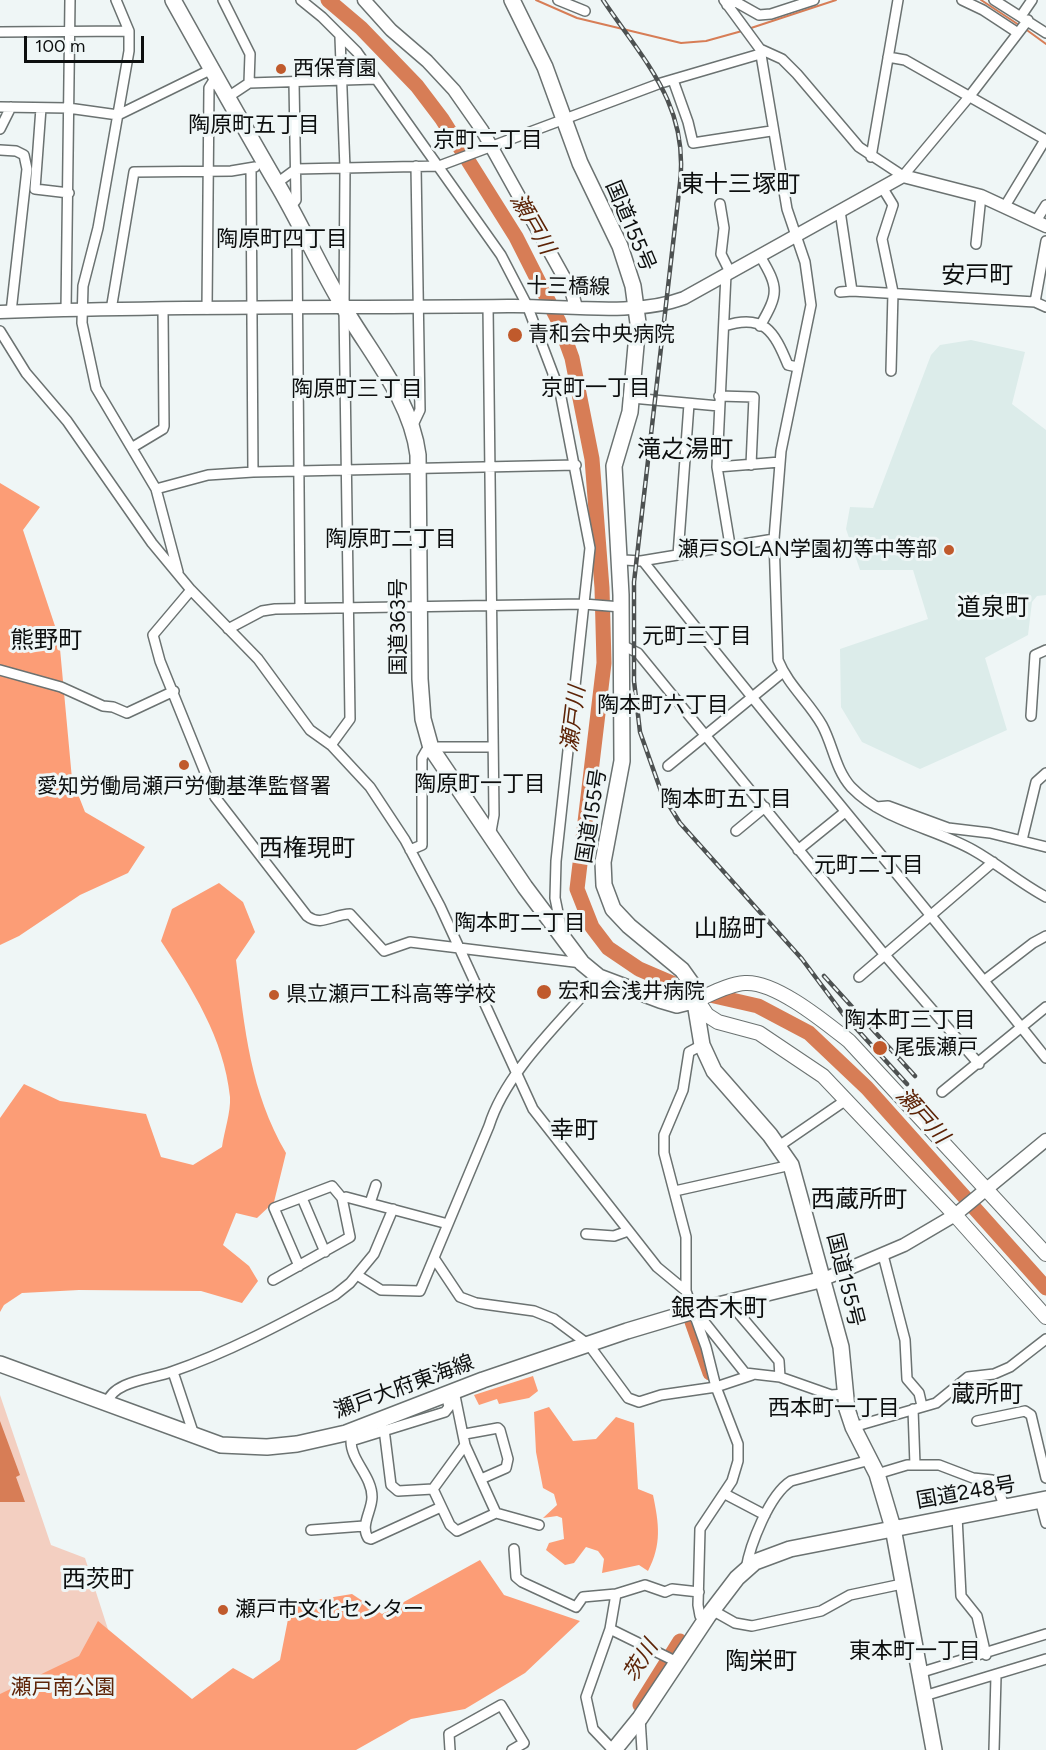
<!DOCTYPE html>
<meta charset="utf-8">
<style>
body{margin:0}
#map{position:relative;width:1046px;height:1750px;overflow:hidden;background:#eff6f6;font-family:Figtree,sans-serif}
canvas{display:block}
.scale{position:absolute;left:24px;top:36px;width:120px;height:27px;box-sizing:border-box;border:3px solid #0d0f0f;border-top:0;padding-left:8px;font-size:18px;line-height:21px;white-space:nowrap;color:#0d0f0f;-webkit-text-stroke:4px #eff6f6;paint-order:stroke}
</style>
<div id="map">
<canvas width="1046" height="1750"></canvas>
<div class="scale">100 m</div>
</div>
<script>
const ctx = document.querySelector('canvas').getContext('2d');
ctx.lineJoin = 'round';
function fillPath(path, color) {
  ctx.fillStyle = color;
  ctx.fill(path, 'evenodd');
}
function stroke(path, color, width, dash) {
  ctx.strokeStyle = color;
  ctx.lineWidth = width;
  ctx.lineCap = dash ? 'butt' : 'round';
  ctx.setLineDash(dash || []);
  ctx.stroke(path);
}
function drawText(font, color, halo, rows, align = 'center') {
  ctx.font = font + ' Figtree,"Noto Sans JP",sans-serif';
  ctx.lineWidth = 6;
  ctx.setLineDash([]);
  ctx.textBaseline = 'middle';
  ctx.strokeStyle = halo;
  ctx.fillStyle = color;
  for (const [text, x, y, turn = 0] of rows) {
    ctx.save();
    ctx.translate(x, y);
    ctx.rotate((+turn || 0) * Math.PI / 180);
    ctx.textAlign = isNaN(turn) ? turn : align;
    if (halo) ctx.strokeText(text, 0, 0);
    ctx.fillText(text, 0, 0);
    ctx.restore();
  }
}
const built = new Path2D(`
 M971,340L1025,352L1012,404L1046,430V595L1037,596L1032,602L1028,635L985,658L1007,730L920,769L862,742L841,707L840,649L928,619L913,570H860L846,529L850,507L873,508L931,355L940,345Z`);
const green = new Path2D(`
 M0,1395L51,1545L85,1558L115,1651L0,1750Z`);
const forest = new Path2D(`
 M0,483L40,507L23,530L59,638L72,779L85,812L145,847L128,873L80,895L19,936L0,945Z
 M219,883L243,902L255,932L236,960C245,1030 250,1091 286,1153L274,1202L257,1218L236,1213L223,1245L249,1266L258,1281L242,1303L201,1291L79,1290L22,1293L4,1305L0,1312V1118L24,1084L60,1101L146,1114L161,1157L193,1165L222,1147C224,1132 231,1112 230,1097C224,1038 192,989 161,941L172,909Z
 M533,1376L538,1391L529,1398L499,1404L497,1399L479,1405L474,1395Z
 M549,1407L573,1441L596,1439L616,1417L634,1423L638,1489L653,1495C659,1524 662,1544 648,1571L639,1565L602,1573L604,1559L598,1551L586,1547L574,1563L565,1565L546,1550L549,1543L564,1539L562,1518L557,1516L543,1518L557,1505L554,1494L543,1488L536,1452L534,1412Z
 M480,1560L504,1595L580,1621L525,1673L465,1709L411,1719L356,1750H0V1694L79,1656L98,1621L192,1699L233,1668L253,1679L280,1660L291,1604L352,1594L382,1614Z`);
const water = new Path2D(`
 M0,1421L20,1475L16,1477L25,1502H0Z`);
const stream = new Path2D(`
 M536,0L577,18L681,43L706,41L742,31
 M981,0L1019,25
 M1024,28L1046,44
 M748,29L836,0`);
const river = new Path2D(`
 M328,0L361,28L417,86L442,119L516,237L559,322L572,358L592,459L602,588L604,663L577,889L592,927L608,948L639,969L688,990L758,1006L809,1033L867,1088L1046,1288
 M690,1316L710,1373
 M640,1705L680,1641`);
const minor = new Path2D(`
 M116,0L129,31
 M223,0L250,54L249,83
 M301,0L322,17L357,52L501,255L527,305L560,392L590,548L556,861L555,898L562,932
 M558,0L585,11
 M724,0L760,49L782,59L797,74L859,147L903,176L969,97L1028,20
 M962,0L983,10L1018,33
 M994,0L1046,33
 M727,5L736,2L759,15L771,14L814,0
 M1021,16L1032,0
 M0,32L129,31V51L98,228L83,286L82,323L96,388L156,489L178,572
 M760,49L787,209L805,262L811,305L781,451L774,539L778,660C788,685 809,702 822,725C833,745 835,769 851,787C885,822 932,827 973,850C998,864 1020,883 1046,897
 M888,57L905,60L1046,140
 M673,80L688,122L693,143L771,131
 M228,97L249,83L376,79
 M0,107L68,108L118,115L212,69
 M41,108L35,189L69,193
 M0,129L11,107
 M0,150L16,151L24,155L27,169L11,312
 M871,157L898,0
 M251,168L253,472
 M277,183L296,169L439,166L661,83L760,54
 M882,187L893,205L882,239L893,292L891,371
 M720,204L724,228L721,254L730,272
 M1005,206L1045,140
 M290,207L296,200L294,82
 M840,211L852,291L1035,302L1046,307
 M1036,221L1046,205
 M300,227L297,246L300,608
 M976,244L981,196
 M760,256C779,288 779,293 760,326
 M726,274L717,467L730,545
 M840,292L852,291
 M1035,302L1046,241
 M488,306L494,815L490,837
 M207,309L209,88L216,77
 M111,310L134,172L231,171L255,167
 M66,311L70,0
 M724,326C764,313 774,331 788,365L797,367
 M0,331L26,373L67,421L152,543L191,590L258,659L310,730L331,745L370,787L405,840L440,906L533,1109L657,1267L686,1291
 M719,396L754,397L751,465
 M632,398L719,406
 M412,427L420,410L416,166
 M133,447L163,429L164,426L163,310
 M717,467L780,462
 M156,489L208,475L253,472L576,465
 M678,555L689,404
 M620,557L624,560L641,561L774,539
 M643,561C775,729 913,891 1046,1058
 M191,590L153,635L160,661L215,797L307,916C321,927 334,914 350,914L384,951L410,942L582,963
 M228,629L262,611L275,609L584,604L621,607
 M622,645L638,653L884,954L979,1064
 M0,670L61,687L103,706L113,707L127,713L174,691
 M1031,716L1035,655L1046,650
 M331,745L350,719L344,308L345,169L340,37
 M668,766L783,672
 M876,807L888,806L948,828L990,833L1046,847
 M736,831L765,807
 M1022,840L1036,782L1046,773
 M410,850L422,845V758L426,751L438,747H493
 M798,850L845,812
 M859,977L993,862
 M985,980L1033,943L1046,936
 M702,1045L689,1052L683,1090L664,1135V1153L686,1237V1291L706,1347L716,1387L738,1444V1461L732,1481L700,1529L698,1605L700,1616L705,1620
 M942,1092L1046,1007
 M779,1146L846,1100
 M675,1191L791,1165
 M302,1198L325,1252
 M342,1198L346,1197L448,1224
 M370,1203L376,1185
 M586,1234L614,1236L628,1231
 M883,1255L905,1340L907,1379L919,1393L922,1406
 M434,1258L460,1297L476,1303L534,1311L554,1319L589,1345L628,1398L639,1402L661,1395L716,1387L752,1375
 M357,1275L381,1290L420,1291L489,1126C506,1071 562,1021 599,977
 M273,1280L350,1237L342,1198L332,1186L274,1208L299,1266
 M729,1302L779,1361L780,1377
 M698,1314L745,1373L780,1377L831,1395L845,1394
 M173,1372L195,1438
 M454,1391L465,1445L496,1513
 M107,1403C113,1381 152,1379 171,1372C227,1353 283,1323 335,1295L350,1283L374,1254L393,1209
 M913,1409L915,1465
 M977,1421L1025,1411L1031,1415L1046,1478
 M853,1427L936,1403L968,1377L994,1374L1010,1367L1046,1339
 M384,1429L391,1485L398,1491L433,1489L465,1445
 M465,1434L498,1428L500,1430L508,1459L506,1468L481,1479
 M877,1474L907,1465H939L973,1478L992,1480L996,1484L1005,1508
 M433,1489L450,1525L457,1531L496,1513L539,1525
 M725,1494L765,1515
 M1040,1500L1046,1523
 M441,1507L371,1539L368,1538C360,1525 372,1511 372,1497C372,1476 351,1461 351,1441L445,1412L449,1407L446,1394
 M957,1516L961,1596L977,1616L986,1655
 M311,1530L364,1526
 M514,1549L516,1577L522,1582L576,1607L583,1597L616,1594L610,1629
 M746,1569C750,1545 769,1495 791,1481L870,1460
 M616,1594L645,1585L665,1592L672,1589L699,1592
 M712,1610L735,1623L752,1626L821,1611L850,1595L902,1584
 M919,1673L1046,1634
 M924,1696L1046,1659
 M640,1718L642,1750
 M450,1750L449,1734L501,1705L524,1743L512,1750
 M613,1750L593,1729L586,1697L610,1629L677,1662
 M994,1750L996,1676`);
const tertiary = new Path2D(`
 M364,0L391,30L427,61L454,90L482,130L571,290L576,307
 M0,312C169,306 339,308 508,306C563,305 633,317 684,298L903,176L981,196L1046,226
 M824,1279L904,1245L955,1215L1046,1140`);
const secondary = new Path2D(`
 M1046,1254L849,1041C826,1023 776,981 745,983C729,984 711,994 697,1000L707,1015L718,1022L759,1033L823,1076L955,1215L1046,1317`);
const primary = new Path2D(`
 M0,1364L221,1445L267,1447L297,1444L346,1433L483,1380L627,1331L694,1311L824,1279
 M893,1528L934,1750`);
const trunk = new Path2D(`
 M173,0C207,61 241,122 276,182C300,222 319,266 343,306C370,353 411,399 418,455L420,679L423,719L431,748L525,887L582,963L599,977L660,1000L677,1005L697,1000
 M512,0L545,67L580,163L620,246L633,286L638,323L630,412L614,466L621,595L622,761L603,862L604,885L613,909L629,926L682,970L692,984L702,1045L714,1071L770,1135L791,1165L841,1347L847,1409L853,1427L877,1474L893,1528
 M614,1750L640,1718L708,1616L737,1578L755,1562L790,1549L1046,1499`);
const rail = new Path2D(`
 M603,0C643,60 689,104 680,183L634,582V681L640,732L662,794L680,823L802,959L843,1014L907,1084
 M824,976L915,1076`);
const markers = [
 [281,69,6,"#c05a2c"],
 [515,335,8,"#c05a2c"],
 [949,550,6,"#c05a2c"],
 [184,765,6,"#c05a2c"],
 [544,992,8,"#c05a2c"],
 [274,995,6,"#c05a2c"],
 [880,1048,8,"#c05a2c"],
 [223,1610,6,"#c05a2c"]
];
const poiNames = [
 ["西保育園",293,69],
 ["青和会中央病院",528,335],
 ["瀬戸SOLAN学園初等中等部",937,550,"right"],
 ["愛知労働局瀬戸労働基準監督署",184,787,"center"],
 ["宏和会浅井病院",558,992],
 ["県立瀬戸工科高等学校",286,995],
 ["尾張瀬戸",894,1048],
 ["瀬戸市文化センター",235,1610]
];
const streetNames = [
 ["国道155号",630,226,67],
 ["十三橋線",568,287,1],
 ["国道363号",399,627,-90],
 ["国道155号",592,816,-81],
 ["国道155号",845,1280,76],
 ["瀬戸大府東海線",404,1387,-20],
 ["国道248号",966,1493,-10]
];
const parkNames = [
 ["瀬戸南公園",63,1688]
];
const neighbourhoodNames = [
 ["陶原町五丁目",254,126],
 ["京町二丁目",488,141],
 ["陶原町四丁目",282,240],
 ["京町一丁目",596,389],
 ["陶原町三丁目",357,390],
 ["陶原町二丁目",391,540],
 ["元町三丁目",697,637],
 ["陶本町六丁目",663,706],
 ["陶原町一丁目",480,785],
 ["陶本町五丁目",726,800],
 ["元町二丁目",869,866],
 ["陶本町二丁目",520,924],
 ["陶本町三丁目",910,1021],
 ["西本町一丁目",834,1409],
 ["東本町一丁目",915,1652]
];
const waterNames = [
 ["瀬戸川",532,224,60],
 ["瀬戸川",574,719,-83],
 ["瀬戸川",922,1116,48],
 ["茨川",641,1661,-58]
];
const quarterNames = [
 ["東十三塚町",740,185],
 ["安戸町",977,276],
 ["滝之湯町",685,450],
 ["道泉町",993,608],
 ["熊野町",46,641],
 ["西権現町",307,849],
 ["山脇町",730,929],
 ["幸町",574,1131],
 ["西蔵所町",859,1200],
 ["銀杏木町",719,1309],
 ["蔵所町",987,1395],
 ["西茨町",98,1580],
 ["陶栄町",761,1662]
];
fillPath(built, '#dcecea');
fillPath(green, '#f3cfc1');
fillPath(forest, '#fc9d76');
fillPath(water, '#d77d56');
stroke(stream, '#d77d56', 2);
stroke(river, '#d77d56', 15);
stroke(minor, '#6b7271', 12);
stroke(tertiary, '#6b7271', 15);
stroke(secondary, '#6b7271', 16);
stroke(primary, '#6b7271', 18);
stroke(trunk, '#6b7271', 18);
stroke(minor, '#fff', 9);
stroke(tertiary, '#fff', 12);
stroke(secondary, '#fff', 14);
stroke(primary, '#fff', 15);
stroke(trunk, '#fff', 15);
stroke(rail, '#4d5151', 4.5);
stroke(rail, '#eff6f6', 2, [7]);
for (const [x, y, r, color] of markers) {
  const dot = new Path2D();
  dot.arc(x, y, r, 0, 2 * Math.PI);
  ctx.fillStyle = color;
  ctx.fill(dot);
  stroke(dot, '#eff6f6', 2);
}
drawText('21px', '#0d0f0f', '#eff6f6', poiNames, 'left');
drawText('21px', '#0d0f0f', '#eff6f6', streetNames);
drawText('21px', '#5f2508', '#eff6f6', parkNames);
drawText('22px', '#0d0f0f', '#eff6f6', neighbourhoodNames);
drawText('italic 22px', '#5c2306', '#eff6f6', waterNames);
drawText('24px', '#0d0f0f', '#eff6f6', quarterNames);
</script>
